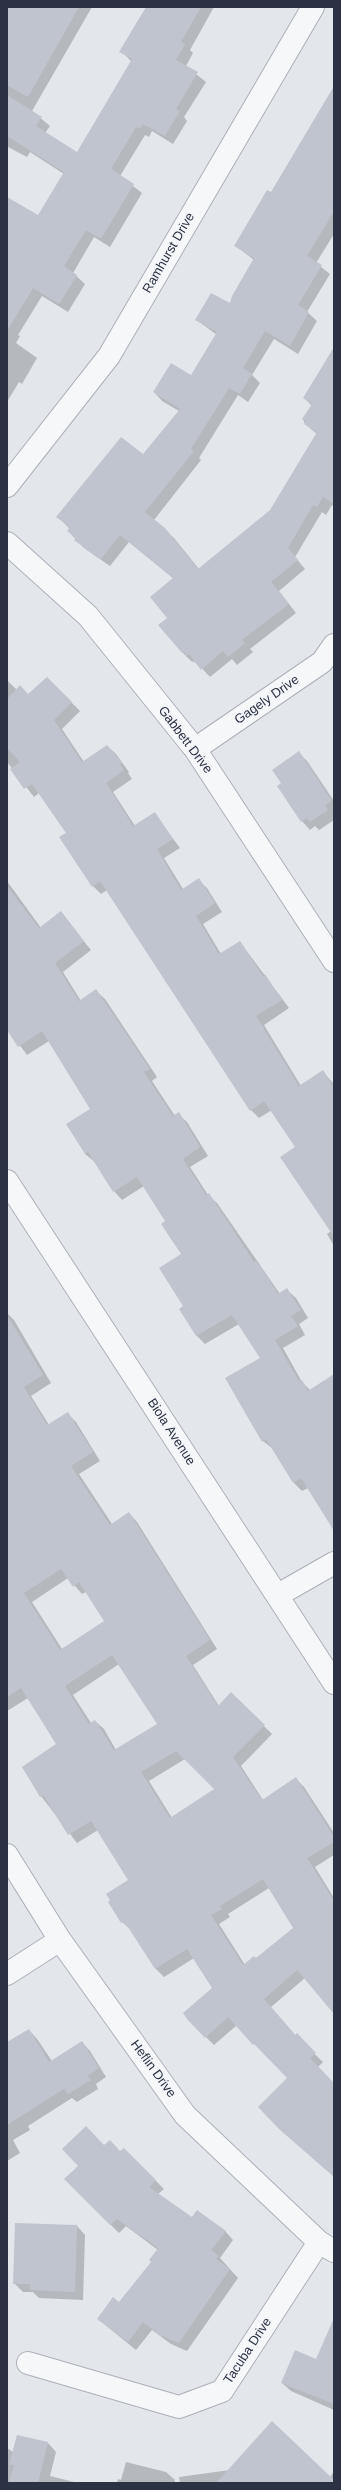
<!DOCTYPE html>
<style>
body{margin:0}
#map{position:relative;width:341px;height:2490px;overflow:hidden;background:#e3e6eb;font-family:Arial,sans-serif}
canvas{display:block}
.frame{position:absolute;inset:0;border:8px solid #2b3243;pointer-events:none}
</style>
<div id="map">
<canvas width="341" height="2490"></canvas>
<div class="frame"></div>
</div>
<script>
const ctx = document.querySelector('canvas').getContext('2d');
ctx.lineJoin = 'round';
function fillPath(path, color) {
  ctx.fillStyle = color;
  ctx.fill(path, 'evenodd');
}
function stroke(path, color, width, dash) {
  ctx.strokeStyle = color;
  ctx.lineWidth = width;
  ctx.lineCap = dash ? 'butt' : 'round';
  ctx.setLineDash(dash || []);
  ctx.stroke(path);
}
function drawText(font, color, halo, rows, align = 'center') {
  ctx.font = font + ' Arial,sans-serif';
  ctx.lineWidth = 3;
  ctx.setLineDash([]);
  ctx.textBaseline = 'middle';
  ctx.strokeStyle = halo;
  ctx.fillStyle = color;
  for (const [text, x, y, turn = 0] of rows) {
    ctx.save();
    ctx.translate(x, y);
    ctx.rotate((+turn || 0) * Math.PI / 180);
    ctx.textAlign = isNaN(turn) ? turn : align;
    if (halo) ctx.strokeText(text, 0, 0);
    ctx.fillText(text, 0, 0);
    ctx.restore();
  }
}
const shadow = new Path2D(`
 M7,7H92L32,111L50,126L45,133L78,153L132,62L121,51L169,7H214L190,50L193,53L186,66L206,82L184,117L187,121L173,144L152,131L149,137L145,135L120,176L142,193L110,247L94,237L73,273L85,284L68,312L42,296L18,335L20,336L16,343L37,358L22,384L19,382L7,402V199L38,217L64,174L30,152L27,157L8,147L7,149Z
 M334,88V234L316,263L330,274L307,312L317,321L298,354L274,339L252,375L260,383L248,402L238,395L199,458L201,460L154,520L174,538L199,569L271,511L317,434L305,424L303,419L312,406L304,398L334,362V506L332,505L326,515L322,512L295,557L305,569L279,591L296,613L250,649L253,652L237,665L232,659L210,677L197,663L191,661L183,653L160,625L168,618L174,579L129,542L110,566L84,548L68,531L70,529L58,517L143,455L179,411L162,401L154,392L192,377L217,335L197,320L230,305L254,260L236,246L271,193Z
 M47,678L80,711L62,729L84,762L107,746L116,754L129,772L128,773L132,779L113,792L135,826L154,813L180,848L164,858L183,889L198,880L207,888L222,912L203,924L221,954L240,942L289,1008L264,1025L301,1086L323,1072L334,1084V1246L327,1234L331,1231L297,1147L272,1110L259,1118L251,1110L107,890L101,894L93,886L67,833L39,793L34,797L7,762V680L17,690L29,695Z
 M299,753L307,761L334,801V820L319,830L315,826L310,830L302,821L282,783Z
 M7,881L41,928L60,912L91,950L63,972L81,1001L96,991L105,999L157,1077L152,1081L175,1116L178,1114L187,1122L208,1156L190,1167L208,1195L217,1203L280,1294L287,1290L296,1298L308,1318L299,1324L305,1335L283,1348L302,1382L311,1391L334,1375V1525L308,1488L302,1491L294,1483L273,1449L263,1441L261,1359L239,1324L205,1344L197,1336L180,1309L185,1306L183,1255L166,1222L144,1186L122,1200L114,1191L95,1162L85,1154L91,1110L49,1041L27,1055L7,1028Z
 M7,1313L14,1320L51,1383L31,1396L49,1425L68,1414L76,1422L100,1461L79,1474L112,1524L129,1513L137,1522L217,1649L193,1665L219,1706L231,1694L272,1734L241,1766L263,1800L296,1779L304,1787L334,1833V1855L315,1867L334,1898V2013L305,1978L271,2007L296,2036L323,2062L318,2067L334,2084V2177L289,2078L237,2025L214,2045L206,2037L214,1988L194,1958L164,1977L156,1969L131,1930L122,1922L130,1881L98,1830L77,1843L41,1796L24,1767L57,1745L28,1698L7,1711ZM68,1578L82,1594L86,1592L105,1622L62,1649L32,1602ZM119,1664L159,1724L116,1750L104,1729L95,1721L91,1723L73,1695ZM185,1759L215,1789L172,1818L149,1781ZM269,1888L294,1928L256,1960L245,1965L219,1924L230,1917L228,1914Z
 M29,2030L37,2039L52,2061L82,2042L90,2051L106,2077L96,2084L98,2089L77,2102L72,2098L28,2126L30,2130L13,2140L20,2153L7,2161V2044Z
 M105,2146L120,2152L124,2149L164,2189L158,2194L192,2219L225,2231L233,2240L220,2258L238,2278L187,2351L171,2344L152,2330L136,2350L98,2319L120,2303L152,2262L158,2250L126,2226L119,2233L65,2179Z
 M77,2226L85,2235L83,2300L39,2298L33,2292H23L14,2283Z
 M334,2338V2410L291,2391L282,2383L316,2360Z
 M17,2436L48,2443L56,2452L50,2476L78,2483H7V2448L13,2452Z
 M126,2462L166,2472L175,2480L174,2483H117L118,2479L121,2480Z
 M230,2470L330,2477L334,2471V2483H180L179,2477Z`);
const building = new Path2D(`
 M7,7H79L28,97L7,85Z
 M146,7H201L181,42L185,44L176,60L198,72L176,109L180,111L165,136L143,124L140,129L136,127L111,169L134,184L101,239L86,230L64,266L77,275L59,304L33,288L7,331V197L38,215L64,172L7,136V95L42,117L36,126L77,152L132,59L119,52Z
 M334,86V211L307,256L322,265L298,305L309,312L290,346L265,331L243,368L252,374L240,394L229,388L191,449L194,451L145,512L165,528L198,569L270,510L317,432L304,424L306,421L302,419L312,404L303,398L334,347V504L323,497L317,507L313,505L288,548L298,560L271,582L289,604L242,640L245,643L228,657L223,651L201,670L189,654L187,656L184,652L182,653L158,625L167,618L150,597L173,578L120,535L101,559L98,558L74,540L76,538L67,531L70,527L56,517L121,437L143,454L180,409L153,392L171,363L191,375L217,332L195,320L211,293L230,303L232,296L254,258L234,246L267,190L271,192Z
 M47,677L72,702L54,720L82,762L107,745L122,763L120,764L124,770L106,783L133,826L155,812L173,839L157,849L181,890L199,878L215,903L196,916L219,954L240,941L263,976L265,974L282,1000L256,1016L299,1086L323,1070L334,1087V1237L280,1157L295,1147L264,1101L250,1111L100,881L92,887L59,837L66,833L32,784L24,789L10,769L20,762L7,748V699L20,685L28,694Z
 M299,751L332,801L325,805L328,810L310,822L307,818L301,822L277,786L281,783L272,770Z
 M7,886L39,928L61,911L84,941L55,963L79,1001L96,989L150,1069L144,1072L173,1116L179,1112L200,1147L183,1159L206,1195L209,1193L254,1262L257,1260L278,1294L287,1288L301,1310L291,1316L298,1326L275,1340L299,1381L302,1380L308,1391L334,1374V1531L301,1478L293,1483L266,1439L262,1442L225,1378L260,1358L232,1315L196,1336L179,1309L183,1306L159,1268L181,1254L161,1224L165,1221L137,1177L113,1192L88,1152L85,1154L66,1124L90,1109L42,1031L18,1047L7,1030Z
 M7,1315L43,1375L24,1387L47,1425L68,1412L93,1452L71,1466L110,1525L129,1512L210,1640L186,1656L218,1706L231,1692L265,1725L233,1757L262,1800L296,1777L334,1837V1842L307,1858L334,1901V2014L297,1970L264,1999L295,2035L297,2033L316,2053L310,2058L334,2083V2177L279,2129L258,2107L287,2078L254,2044L253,2045L228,2017L205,2038L187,2019L183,2013L212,1988L187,1949L155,1969L128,1927L123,1922L121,1923L108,1902L110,1900L106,1894L128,1880L91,1821L68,1835L43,1795L40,1797L22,1767L56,1744L21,1688L7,1697ZM61,1569L73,1587L79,1582L104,1621L60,1650L24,1593ZM112,1655L157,1724L114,1750L95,1720L89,1724L65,1686ZM176,1751L214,1789L170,1818L141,1772ZM263,1879L293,1928L256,1958L254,1956L243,1965L211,1915L222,1909L220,1906Z
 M29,2029L49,2062L82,2041L99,2068L88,2076L91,2080L68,2094L64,2089L7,2125V2042Z
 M86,2126L104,2145L110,2140L120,2151L124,2148L156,2180L149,2187L192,2217L197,2210L226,2231L211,2250L219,2256L216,2259L230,2269L179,2343L161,2336L143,2322L128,2342L97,2319L113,2297L119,2302L151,2262L149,2260L158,2248L117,2219L110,2225L64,2179L78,2166L62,2149Z
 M15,2223L77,2225L75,2292L30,2290V2284H13Z
 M334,2318V2404L281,2383L295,2350L316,2359Z
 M272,2421L334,2480V2483H216Z
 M17,2435L48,2442L38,2483H9L14,2465H9Z`);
const minor = new Path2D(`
 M7,486L109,356L313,7
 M7,543L88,616L195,749L334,961
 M195,749L322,662L334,645
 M7,1181L334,1683
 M278,1595L334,1563
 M7,1855L60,1940L185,2115L319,2242L334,2251
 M7,1974L60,1940
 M28,2363L179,2407L222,2391L319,2242`);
const streetNames = [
 ["Ramhurst Drive",169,253,-60],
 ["Gagely Drive",267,700,-35],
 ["Gabbett Drive",185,740,53],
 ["Biola Avenue",171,1432,57],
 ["Heflin Drive",153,2069,54],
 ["Tacuba Drive",248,2351,-57]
];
fillPath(shadow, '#0003');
fillPath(building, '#c0c4ce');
stroke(minor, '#acb0b9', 24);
stroke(minor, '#f6f7f9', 22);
drawText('13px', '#2b3243', '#f3f5f8', streetNames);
</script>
